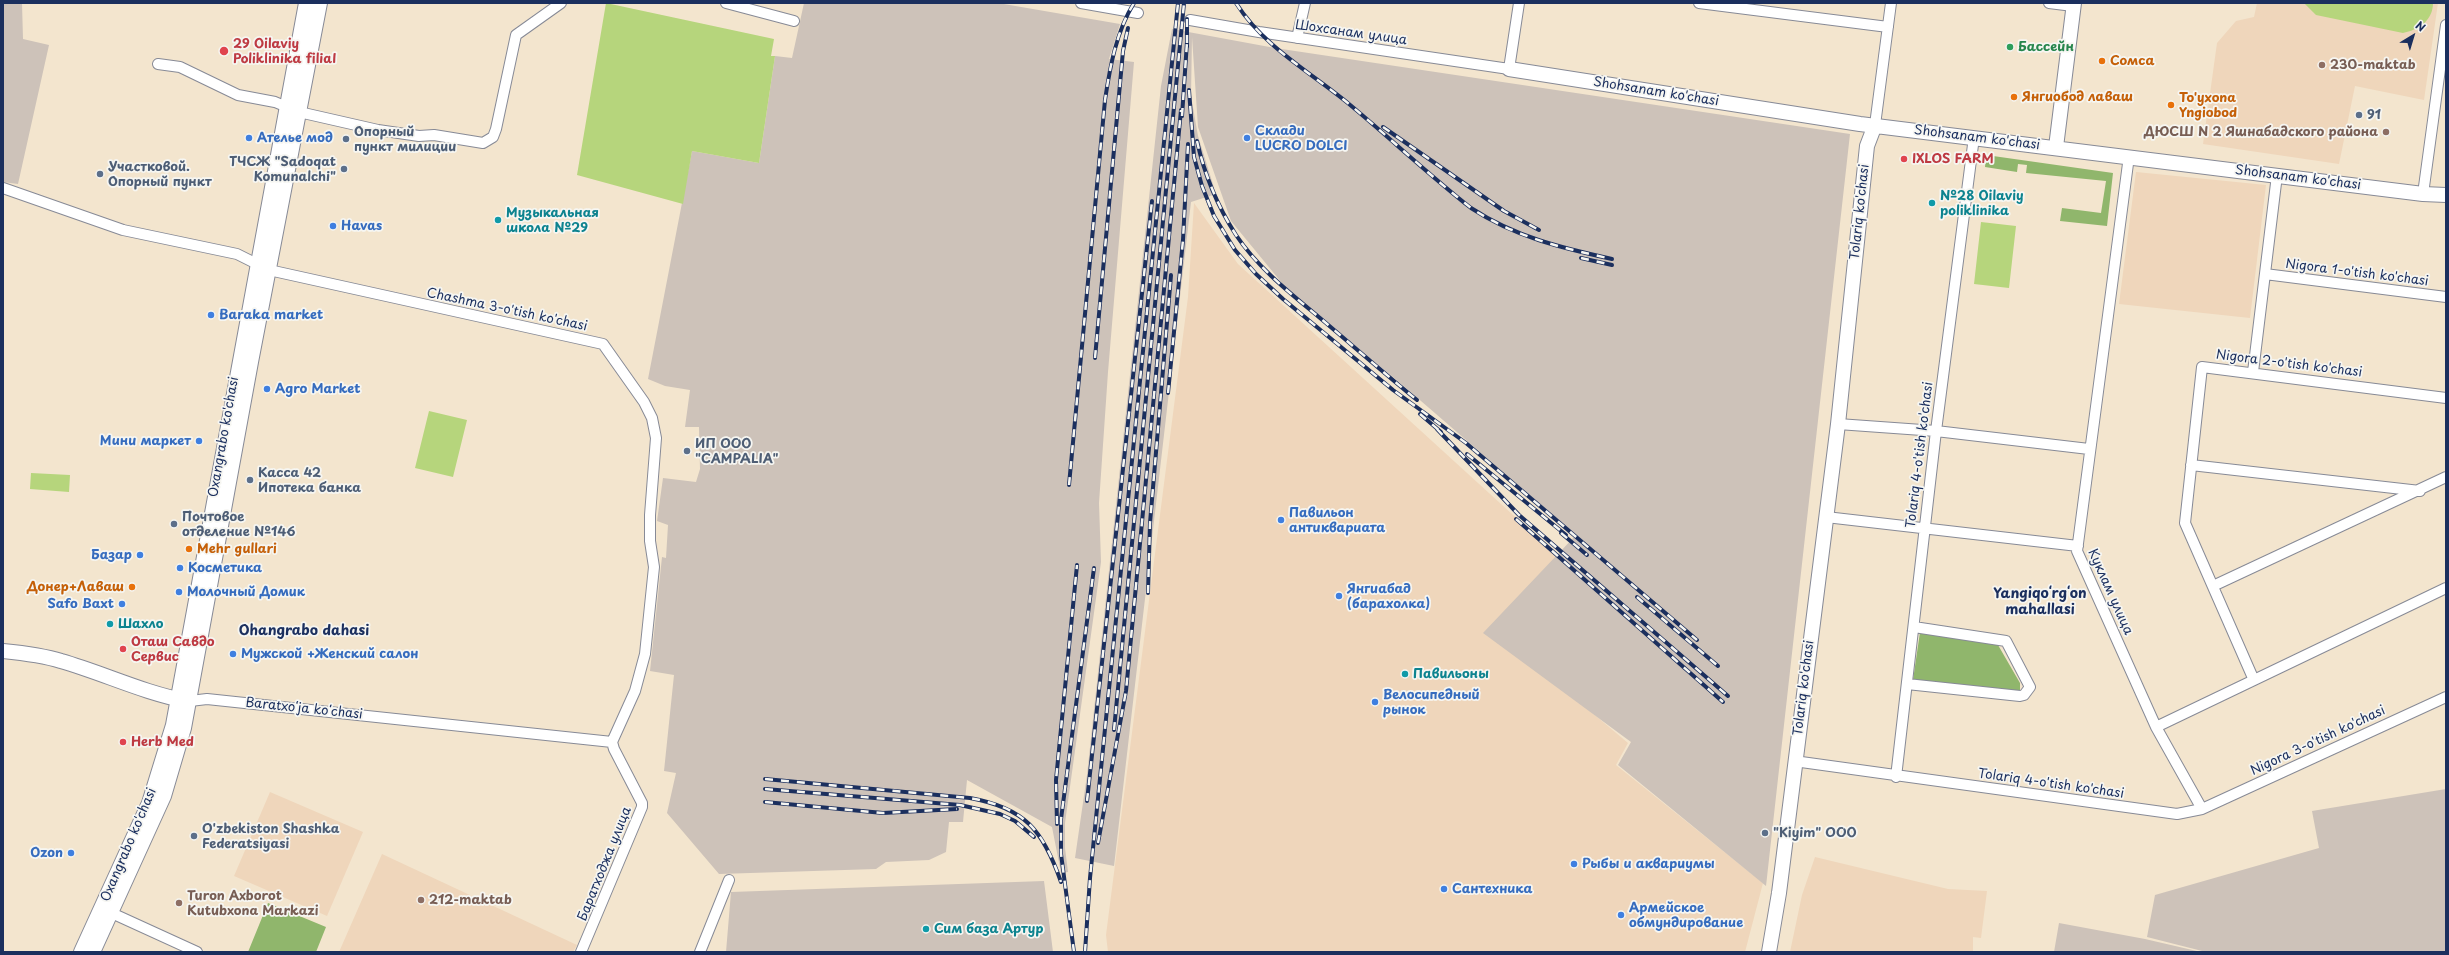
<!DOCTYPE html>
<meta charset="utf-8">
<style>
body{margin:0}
#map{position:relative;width:2449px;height:955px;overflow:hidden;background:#f3e5ce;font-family:"Playpen Sans",sans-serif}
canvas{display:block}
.frame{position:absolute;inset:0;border:4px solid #1b2f5e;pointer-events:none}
.north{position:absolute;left:2393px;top:16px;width:40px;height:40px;-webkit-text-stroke:3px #f6f6f2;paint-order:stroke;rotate:38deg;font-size:11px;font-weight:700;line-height:16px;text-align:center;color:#1b2f5e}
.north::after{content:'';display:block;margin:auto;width:14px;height:18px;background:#1b2f5e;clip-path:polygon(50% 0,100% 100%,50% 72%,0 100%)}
</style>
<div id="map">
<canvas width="2449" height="955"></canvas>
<div class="frame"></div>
<div class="north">N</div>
</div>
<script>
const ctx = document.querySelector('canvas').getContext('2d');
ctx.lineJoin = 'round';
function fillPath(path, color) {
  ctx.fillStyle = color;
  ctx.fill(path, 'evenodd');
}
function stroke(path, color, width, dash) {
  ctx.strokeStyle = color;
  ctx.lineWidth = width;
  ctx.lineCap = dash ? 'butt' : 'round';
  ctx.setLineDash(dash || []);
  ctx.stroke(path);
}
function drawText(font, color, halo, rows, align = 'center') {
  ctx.font = font + ' "Playpen Sans",sans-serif';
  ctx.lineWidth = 3.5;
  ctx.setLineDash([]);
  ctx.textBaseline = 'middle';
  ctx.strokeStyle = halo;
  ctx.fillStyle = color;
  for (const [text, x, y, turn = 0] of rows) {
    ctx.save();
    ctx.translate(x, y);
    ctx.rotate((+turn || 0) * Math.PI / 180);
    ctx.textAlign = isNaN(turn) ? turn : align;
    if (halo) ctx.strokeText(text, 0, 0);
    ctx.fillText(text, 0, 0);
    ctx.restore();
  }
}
const built = new Path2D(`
 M2257,3H2438L2424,100L2355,86L2339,164L2203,144L2217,43L2236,21L2254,17Z
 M2136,172L2266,185L2250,318L2119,304Z
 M1194,203L1238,264L1558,556L1500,635L1628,743L1616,765L1763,883L1745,952H1108L1106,935L1188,297Z
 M270,792L363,832L327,916L234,876Z
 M382,854L577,945L573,952H339Z
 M1815,857L1948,889L1987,891L1981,938L1973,937V952H1790L1802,895Z`);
const industrial = new Path2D(`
 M3,3H22L23,39L49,45L18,184L3,182Z
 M804,3H998L1120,24L1109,59L1134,62L1108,372L1099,503L1101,562L1065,823V848L1068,872L1061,873L1052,827L967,780L963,822H949L946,852L929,860L886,862L876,869L719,874L667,813L676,773L664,771L674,675L650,671L662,557L666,558L668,525L657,521L663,478L696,482L700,469L699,427H685L690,390L665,386L648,379L692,151L759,163L775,56L792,58Z
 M1172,29L1275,48L1850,134L1766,886L1618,765L1631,742L1483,633L1576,535L1399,382L1291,294L1231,221L1198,127L1192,37L1191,96L1198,136L1216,194L1191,202L1114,866L1075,858L1087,775L1161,86Z
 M2446,789V952H2206L2147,937L2155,895L2319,848L2312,811Z
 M1044,881L1053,952H726L731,892Z
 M2059,923L2145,939L2201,952H2054Z`);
const green = new Path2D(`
 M606,3L774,39L771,56H775L759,163L692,151L683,204L577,175Z
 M2304,3H2433C2433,21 2418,30 2403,33L2316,15Z
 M1981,222L2016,226L2009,288L1974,284Z
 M429,411L467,420L453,477L415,468Z
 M31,473L70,475L69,492L30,489Z`);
const forest = new Path2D(`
 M1986,155L2113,173L2107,226L2060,221L2062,208L2101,213L2106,181L2026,173L2027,165L2018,164L2017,172L1985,167Z
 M1920,632L1998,645L2020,683V692L1913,680Z
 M268,903L326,927L316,952H248Z`);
const street = new Path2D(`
 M726,3L794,21
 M1081,3L1138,13
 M1699,3L1888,27
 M2049,3L2073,6
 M1190,20L1259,32L1509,69L1519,3
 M1297,38L1305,3
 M158,64L180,67L238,95L275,102L299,112L378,130L419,136L434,135L483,143L493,137L496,129L516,35L561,3
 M1875,125L1891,3
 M2129,156L2077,551L2156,727L2202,809
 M3,188L123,230L237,254L269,270L603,344L644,402L652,418L656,438L650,515V541L654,567L645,654L635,691L612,742
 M2423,194L2446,25
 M2265,274L2446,297
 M2253,372L2277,175
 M1838,424L1936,431L2089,449
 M2191,465L2420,491
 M1826,517L2078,546
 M2213,586L2446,477
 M2253,678L2185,523L2202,367L2446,398
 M1907,684L2020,696L2024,695L2030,687L2006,641L1914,627
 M190,701L207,699L612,742
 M2156,727L2446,588
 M1794,761L2177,814L2202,809L2446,697
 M1896,777L1936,431L1974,137
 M105,910L197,952
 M581,952L642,807V803L614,749L612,742
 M700,952L729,880`);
const secondary = new Path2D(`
 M1509,69L1860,124L2423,194L2446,195
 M2056,147L2074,3
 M3,651C23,653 42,655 61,661C103,673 144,693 187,701
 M81,952L149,803L173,725L306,3
 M93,952L164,796L184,728L251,362L320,3
 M1769,952L1779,893L1838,424L1867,146L1875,125`);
const rail = new Path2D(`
 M1236,3C1263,46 1310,72 1349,104C1390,138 1429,175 1471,208C1515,237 1562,248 1612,259
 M1187,19V47
 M1189,90L1194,157L1202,186L1214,216L1235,250L1256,274L1283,299L1393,390L1466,443L1697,640
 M1182,116L1187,42
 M1383,127L1504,211L1539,230
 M1197,141C1204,173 1218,207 1236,235C1258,268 1290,293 1320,318C1352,345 1384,373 1417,400
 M1581,258L1612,265
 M1095,358L1123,51L1128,28
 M1168,393L1183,240L1188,144
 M1420,414L1441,432
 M1437,429L1519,515L1728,696
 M1467,454L1566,535
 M1069,485L1105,100C1110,67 1116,32 1134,3
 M1516,519L1723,702
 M1561,533L1587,555
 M1148,593L1150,523L1171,275
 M1637,597L1718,666
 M1114,730L1184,3
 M765,779L970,798C1025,808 1043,830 1061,882
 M765,789L960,805L1000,814L1015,821L1034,837
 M1087,801L1152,201
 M765,802L883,813L957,809
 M1057,824L1056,780L1077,565
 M1098,843L1126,691L1181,110
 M1074,952L1061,854V819L1094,568
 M1085,952L1090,878L1178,3`);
const markers = [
 [2010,47,4,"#2e9e5b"],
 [224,51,5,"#e0444e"],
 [2102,61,4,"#e8710a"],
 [2322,65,4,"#8d6e63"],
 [2014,97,4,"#e8710a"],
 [2171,105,4,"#e8710a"],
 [2359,115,4,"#5c6f8a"],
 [2386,132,4,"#8d6e63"],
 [249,138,4,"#3f7fe0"],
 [1247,138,4,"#3f7fe0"],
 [346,139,4,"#5c6f8a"],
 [1904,159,4,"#e0444e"],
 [344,169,4,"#5c6f8a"],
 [100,174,4,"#5c6f8a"],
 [1932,203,4,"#0f9aa8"],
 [498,220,4,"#0f9aa8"],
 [333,226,4,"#3f7fe0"],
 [211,315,4,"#3f7fe0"],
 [267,389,4,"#3f7fe0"],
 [199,441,4,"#3f7fe0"],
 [687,451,4,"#5c6f8a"],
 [250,480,4,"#5c6f8a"],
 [1281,520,4,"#3f7fe0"],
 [174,524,4,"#5c6f8a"],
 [189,549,4,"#e8710a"],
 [140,555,4,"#3f7fe0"],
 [180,568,4,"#3f7fe0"],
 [132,587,4,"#e8710a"],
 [179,592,4,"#3f7fe0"],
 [1339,596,4,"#3f7fe0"],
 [122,604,4,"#3f7fe0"],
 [110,624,4,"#0f9aa8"],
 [123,649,4,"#e0444e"],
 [233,654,4,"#3f7fe0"],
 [1405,674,4,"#0f9aa8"],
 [1375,702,4,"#3f7fe0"],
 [123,742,4,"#e0444e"],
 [1765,833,4,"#5c6f8a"],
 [194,836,4,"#5c6f8a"],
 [71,853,4,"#3f7fe0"],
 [1574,864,4,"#3f7fe0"],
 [1444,889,4,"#3f7fe0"],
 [421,900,4,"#8d6e63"],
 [179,903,4,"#8d6e63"],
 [1621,915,4,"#3f7fe0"],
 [926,929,4,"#0f9aa8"]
];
const streetNames = [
 ["Шохсанам улица",1351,33,8],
 ["Shohsanam ko'chasi",1656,92,9],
 ["Shohsanam ko'chasi",1977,138,7],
 ["Shohsanam ko'chasi",2298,178,7],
 ["Tolariq ko'chasi",1860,212,-84],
 ["Nigora 1-o'tish ko'chasi",2357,273,7],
 ["Chashma 3-o'tish ko'chasi",507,310,12],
 ["Nigora 2-o'tish ko'chasi",2289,364,7],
 ["Oxangrabo ko'chasi",224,437,-80],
 ["Tolariq 4-o'tish ko'chasi",1920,455,-83],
 ["Куклам улица",2110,592,66],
 ["Tolariq ko'chasi",1804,688,-83],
 ["Baratxoʻja koʻchasi",304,709,6],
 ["Nigora 3-o'tish ko'chasi",2318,741,-25],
 ["Tolariq 4-o'tish ko'chasi",2051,784,8],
 ["Oxangrabo ko'chasi",129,845,-67],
 ["Баратходжа улица",605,864,-68]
];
const healthNames = [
 ["29 Oilaviy",233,44],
 ["Poliklinika filial",233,59],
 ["IXLOS FARM",1912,159],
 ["Оташ Савдо",131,642],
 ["Сервис",131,657],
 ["Herb Med",131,742]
];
const leisureNames = [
 ["Бассейн",2018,47]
];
const foodNames = [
 ["Сомса",2110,61],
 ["Янгиобод лаваш",2022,97],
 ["To'yxona",2179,98],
 ["Yngiobod",2179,113],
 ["Mehr gullari",197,549],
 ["Донер+Лаваш",124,587,"right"]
];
const educationNames = [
 ["230-maktab",2330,65],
 ["ДЮСШ N 2 Яшнабадского района",2378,132,"right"],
 ["Turon Axborot",187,896],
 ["Kutubxona Markazi",187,911],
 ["212-maktab",429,900]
];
const serviceNames = [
 ["91",2367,115],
 ["Опорный",354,132],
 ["пункт милиции",354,147],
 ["ТЧСЖ \"Sadoqat",336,162,"right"],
 ["Komunalchi\"",336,177,"right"],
 ["Участковой.",108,167],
 ["Опорный пункт",108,182],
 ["ИП ООО",695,444],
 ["\"CAMPALIA\"",695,459],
 ["Касса 42",258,473],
 ["Ипотека банка",258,488],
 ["Почтовое",182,517],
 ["отделение №146",182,532],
 ["O'zbekiston Shashka",202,829],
 ["Federatsiyasi",202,844],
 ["\"Kiyim\" ООО",1773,833]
];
const shopNames = [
 ["Склади",1255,131],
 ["LUCRO DOLCI",1255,146],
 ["Ателье мод",257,138],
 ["Havas",341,226],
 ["Baraka market",219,315],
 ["Agro Market",275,389],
 ["Мини маркет",191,441,"right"],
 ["Павильон",1289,513],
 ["антиквариата",1289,528],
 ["Базар",132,555,"right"],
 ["Косметика",188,568],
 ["Янгиабад",1347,589],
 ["(барахолка)",1347,604],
 ["Молочный Домик",187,592],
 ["Safo Baxt",114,604,"right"],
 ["Мужской +Женский салон",241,654],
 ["Велосипедный",1383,695],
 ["рынок",1383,710],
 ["Ozon",63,853,"right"],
 ["Рыбы и аквариумы",1582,864],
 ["Сантехника",1452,889],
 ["Армейское",1629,908],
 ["обмундирование",1629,923]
];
const cultureNames = [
 ["№28 Oilaviy",1940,196],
 ["poliklinika",1940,211],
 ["Музыкальная",506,213],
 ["школа №29",506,228],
 ["Шахло",118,624],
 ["Павильоны",1413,674],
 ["Сим база Артур",934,929]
];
const neighbourhoodNames = [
 ["Yangiqoʻrgʻon",2040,594],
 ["mahallasi",2040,610],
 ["Ohangrabo dahasi",304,631]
];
fillPath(built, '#efd6bb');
fillPath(industrial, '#cdc2b9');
fillPath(green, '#b6d57c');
fillPath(forest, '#90b66c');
stroke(street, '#878a96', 12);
stroke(secondary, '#878a96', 16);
stroke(street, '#fff', 10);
stroke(secondary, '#fff', 14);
stroke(rail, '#1b2f5e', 4);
stroke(rail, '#f6f6f2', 2.5, [8]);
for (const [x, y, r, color] of markers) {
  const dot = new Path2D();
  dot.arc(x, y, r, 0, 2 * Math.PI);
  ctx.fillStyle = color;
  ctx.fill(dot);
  stroke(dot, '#f6f6f2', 1.5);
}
drawText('13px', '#1b2f5e', '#f6f6f2', streetNames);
drawText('bold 13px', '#be3a42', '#f6f6f2', healthNames, 'left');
drawText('bold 13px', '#27864d', '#f6f6f2', leisureNames, 'left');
drawText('bold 13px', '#c56008', '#f6f6f2', foodNames, 'left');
drawText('bold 13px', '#785e54', '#f6f6f2', educationNames, 'left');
drawText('bold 13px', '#4e5e75', '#f6f6f2', serviceNames, 'left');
drawText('bold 13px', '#366cbe', '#f6f6f2', shopNames, 'left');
drawText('bold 13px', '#0d838f', '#f6f6f2', cultureNames, 'left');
drawText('bold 14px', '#1b2f5e', '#f6f6f2', neighbourhoodNames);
</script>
